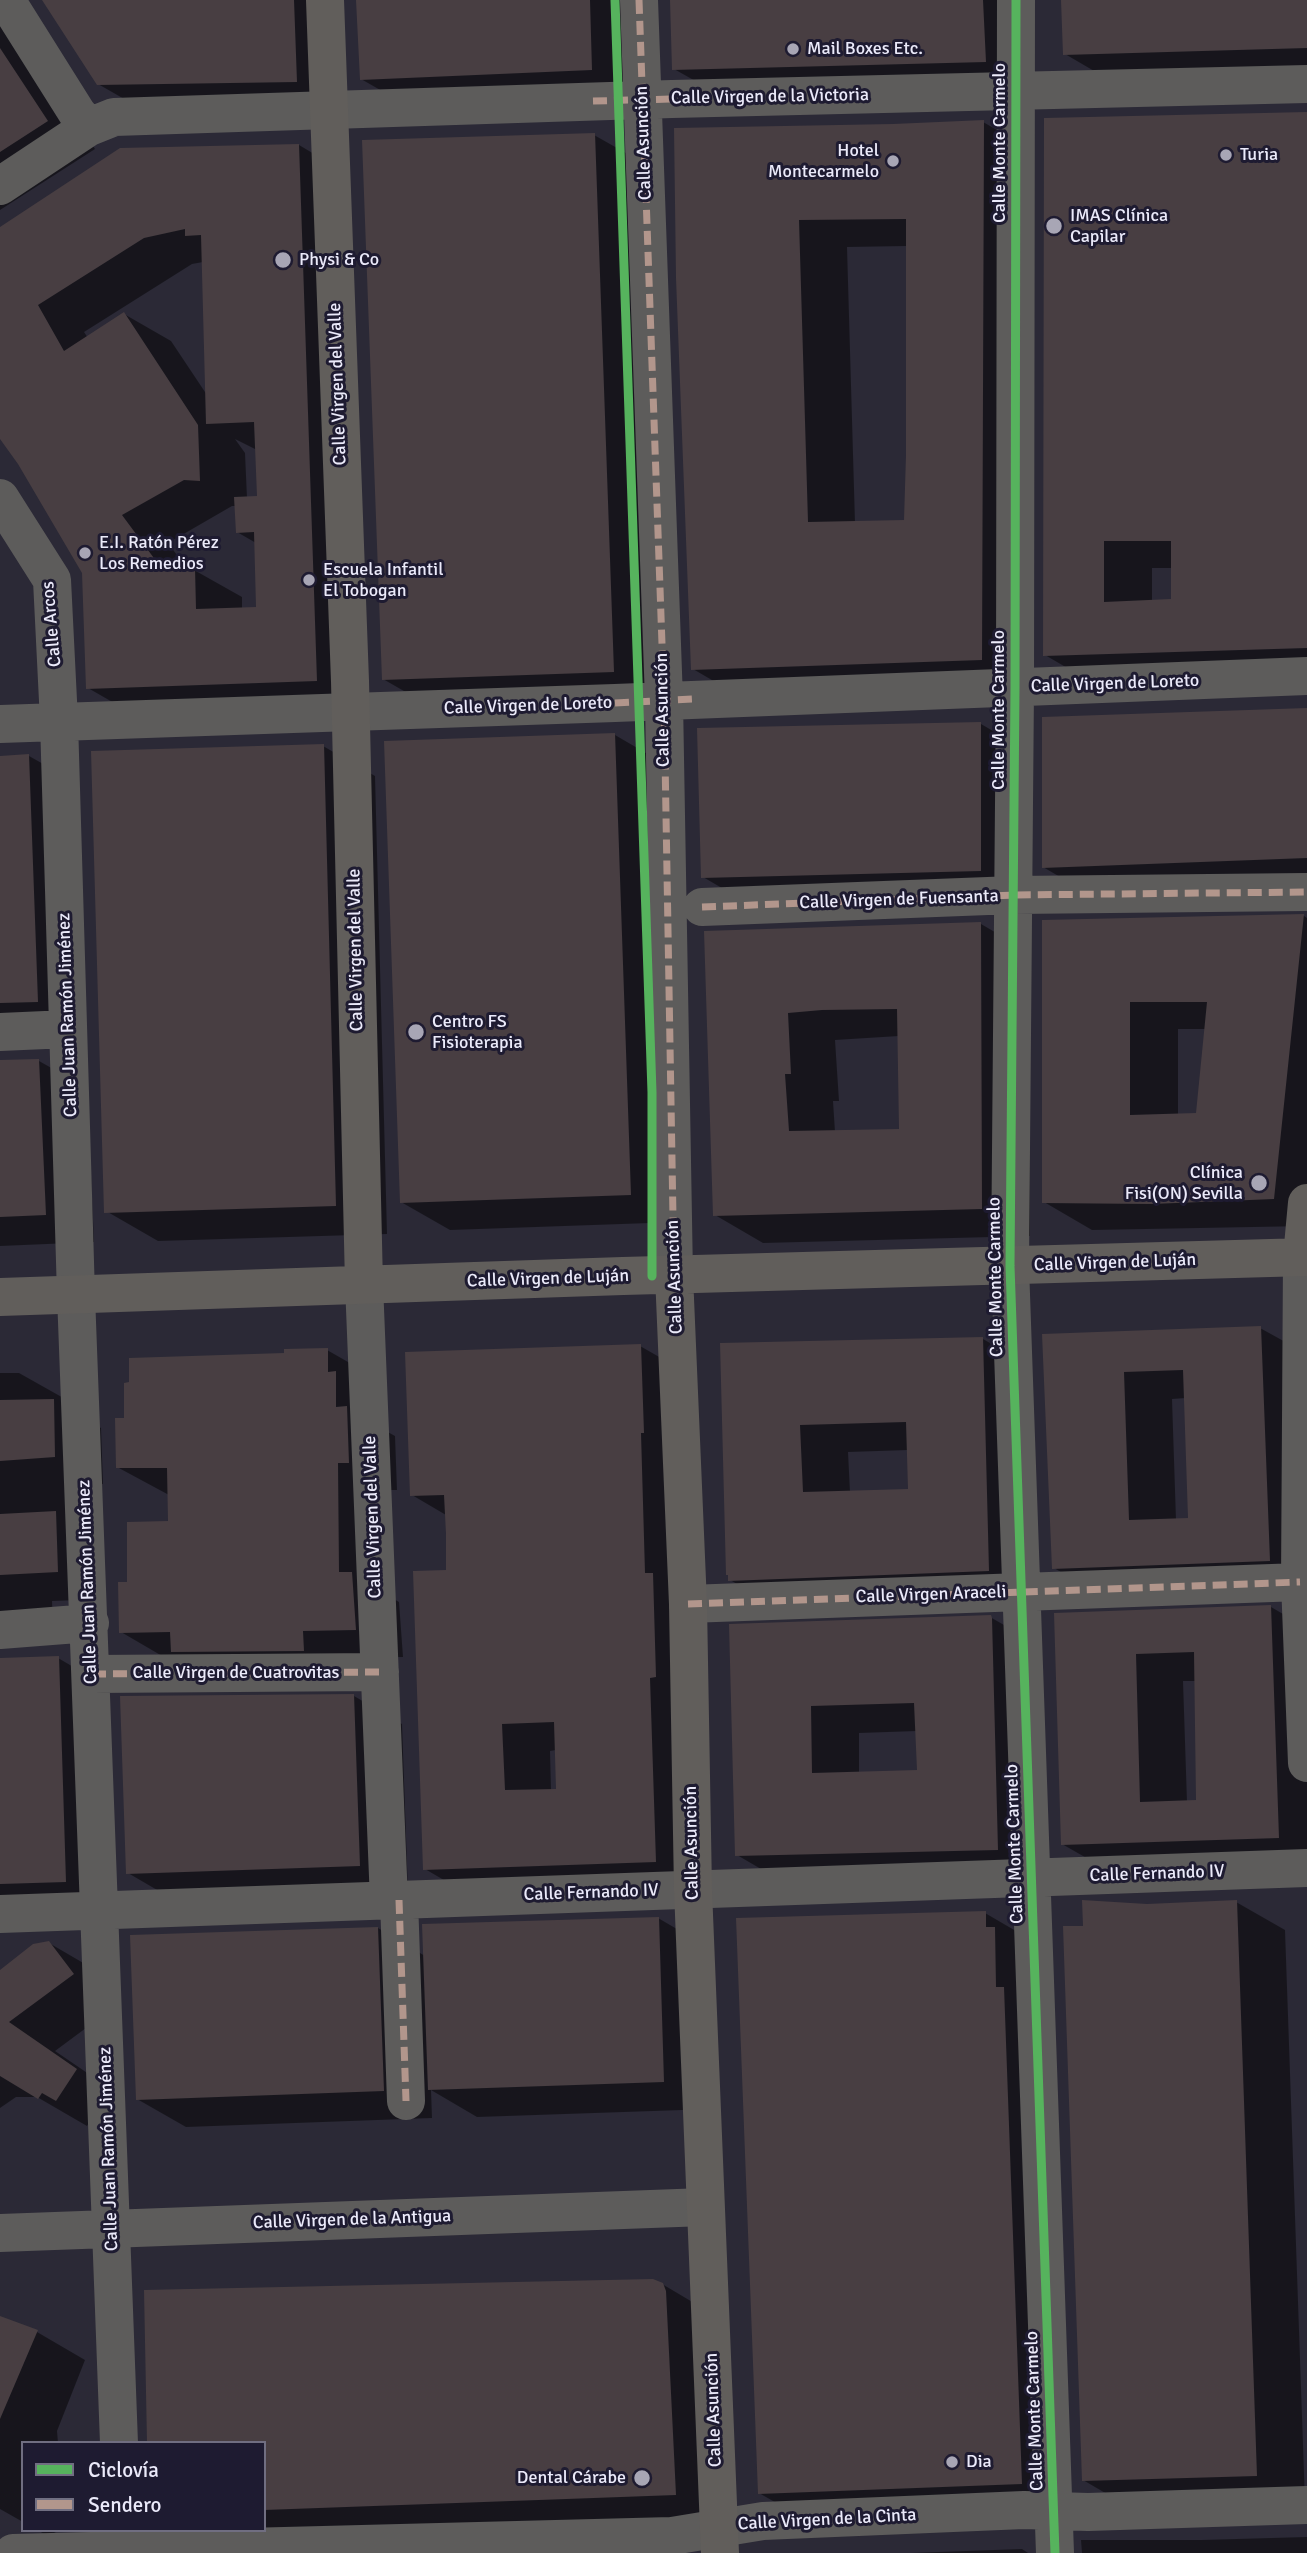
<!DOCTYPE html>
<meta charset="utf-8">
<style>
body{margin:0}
#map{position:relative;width:1307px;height:2553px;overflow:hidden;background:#2b2936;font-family:Signika,sans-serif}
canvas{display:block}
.legend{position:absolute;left:21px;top:2441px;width:245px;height:91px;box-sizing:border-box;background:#1e1b31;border:2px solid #706e81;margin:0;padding:9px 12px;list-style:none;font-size:21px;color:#ebeafa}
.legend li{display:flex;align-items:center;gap:14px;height:35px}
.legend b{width:35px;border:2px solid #706e81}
</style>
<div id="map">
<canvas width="1307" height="2553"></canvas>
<ul class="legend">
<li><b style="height:9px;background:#56b35d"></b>Ciclovía</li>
<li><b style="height:9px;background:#b2968c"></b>Sendero</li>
</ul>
</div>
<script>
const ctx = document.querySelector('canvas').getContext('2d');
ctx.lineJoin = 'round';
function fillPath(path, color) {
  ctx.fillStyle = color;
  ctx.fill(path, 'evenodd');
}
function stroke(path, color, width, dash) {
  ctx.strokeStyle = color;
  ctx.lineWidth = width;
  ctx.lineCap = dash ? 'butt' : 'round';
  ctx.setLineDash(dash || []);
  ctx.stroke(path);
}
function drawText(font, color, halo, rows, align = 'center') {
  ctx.font = font + ' Signika,sans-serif';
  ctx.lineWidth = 6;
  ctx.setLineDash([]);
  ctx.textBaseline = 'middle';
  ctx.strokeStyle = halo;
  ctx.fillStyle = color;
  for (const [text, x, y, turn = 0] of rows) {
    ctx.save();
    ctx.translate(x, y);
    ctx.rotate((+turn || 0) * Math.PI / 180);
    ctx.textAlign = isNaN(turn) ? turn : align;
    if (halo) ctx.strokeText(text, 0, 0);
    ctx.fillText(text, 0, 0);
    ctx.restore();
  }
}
const shadow = new Path2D(`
 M44,0H341L345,108L147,112L98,84Z
 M358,0H636L640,97L410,107L361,79Z
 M671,0H1030L1033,89L722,96L674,69Z
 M1063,0H1307V77L1113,82L1065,54Z
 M0,5L95,149L0,210Z
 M1307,114V676L1093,683L1045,655ZM1152,568H1173V601L1152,602Z
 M983,122L1032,150L1030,687L741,697L693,669L678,278ZM907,246L906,522L855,523L847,247Z
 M594,135L640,161L660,698L430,706L383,679Z
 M299,145L346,173L363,708L135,715L88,688L83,572L19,463L0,436V229ZM203,262L207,395L171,341L124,314L88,338L84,332L192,264ZM235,439L257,450L258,498H247L245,453ZM232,506H236L237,532L256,543L258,609H242V597L194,570H188L168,543Z
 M1307,709V887L1091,895L1043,867Z
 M981,724L1029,752V897L751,905L703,877Z
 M615,735L663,763L679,1222L450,1230L401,1202Z
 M323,746L375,776L387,1234L158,1241L106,1211Z
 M29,756L77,783L85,1029L0,1031V757Z
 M1304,916L1307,918V1226L1092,1230L1044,1202V922ZM1178,1029H1206L1198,1115L1178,1116Z
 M981,924L1029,952L1030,1236L763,1243L715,1215L705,932ZM899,1036L901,1131L835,1132L833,1101H839L835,1040Z
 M39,1061L87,1088L94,1242L0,1246V1062Z
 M1260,1328L1307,1354V1588L1102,1596L1054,1568L1044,1336ZM1186,1398L1190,1520H1176L1172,1399Z
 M983,1339L1031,1367L1037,1598L778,1607L730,1580L722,1345ZM908,1450L909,1491L850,1492L848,1452Z
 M640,1346L689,1374L704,1889L473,1897L425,1869L448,1572L446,1515L412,1495ZM556,1750L558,1790H551L550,1751Z
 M327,1350L376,1378L384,1430L395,1436L397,1490H386L387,1595L399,1602L403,1657L169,1660L121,1632L129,1584L170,1523L169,1495L117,1467L126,1420L286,1355Z
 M0,1373H19L67,1400L68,1409L101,1428L103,1484L72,1486L106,1599L52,1601L53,1626L0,1627Z
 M1271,1607L1307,1628V1866L1111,1872L1062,1844L1056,1614ZM1183,1681H1196L1198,1802H1187Z
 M990,1617L1039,1645L1046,1877L785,1883L737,1855L731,1626ZM917,1731L919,1772L859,1774V1733Z
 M58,1658L106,1686L114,1909L0,1913V1660Z
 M354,1696L402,1724L408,1893L176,1901L128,1873Z
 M1236,1902L1285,1930L1305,2502L1131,2508L1083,2480L1085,1927L1147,1905Z
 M985,1913L1033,1941L1069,2510L808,2521L759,2493Z
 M658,1918L706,1946L712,2109L477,2117L431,2090L432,2118L186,2127L137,2099L378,1928L425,1956Z
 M49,1943L97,1971L121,2002L55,2051L124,2098L91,2119L87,2126L37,2097H16L0,2108V1972Z
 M662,2284L711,2313L724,2522L264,2530V2443Z
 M0,2318L37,2332L85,2360L57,2431L58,2443H23V2522L0,2509Z
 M37,2530H60L48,2536Z
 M1307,2537V2553H1082L1081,2540H1201Z
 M1022,2549L1028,2553H911Z`);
const building = new Path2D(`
 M42,0H294L297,82L97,85Z
 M356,0H590L592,70L360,80Z
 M670,0H983L986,62L672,70Z
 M1061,0H1307V48L1063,55Z
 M0,48L48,121L0,152Z
 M1307,112V648L1043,656L1044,118ZM1104,541H1171V599L1104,602Z
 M984,120L982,660L691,670L676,278L674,128L893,124ZM906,219V455L904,520L808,522L799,220Z
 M595,133L614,672L382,680L362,140Z
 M299,144L317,681L86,689L82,573L18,464L0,439V227L120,148ZM185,229V236L201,235L206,424L254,422L257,496L234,497L236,533L254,532L256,607L196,609L195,568L162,569L122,515L184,480L200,481L198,425L124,312L64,351L38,305L144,238Z
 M1307,708V858L1042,868V717Z
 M981,722V871L701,878L697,728Z
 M615,733L631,1195L400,1203L384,741Z
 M324,744L336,1206L104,1213L91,751Z
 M29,754L38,1002L0,1003V756Z
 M1304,914L1274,1199L1152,1204L1042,1203V920ZM1130,1002H1207L1196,1113L1130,1115Z
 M981,922L982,1209L713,1216L704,931ZM897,1009L899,1129L789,1131L785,1074H791L788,1013L822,1010Z
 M39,1059L46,1215L0,1217V1060Z
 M1261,1326L1270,1561L1052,1569L1042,1334ZM1183,1370L1188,1518L1129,1520L1124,1372Z
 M983,1337L989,1571L728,1581V1575H726L720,1343ZM906,1422L908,1489L803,1492L800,1425Z
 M641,1344L644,1433H641L645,1573H653L656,1677L650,1678L656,1862L423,1870L413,1571L446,1570V1534L444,1495L410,1496L405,1352ZM554,1722L556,1789L505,1790L502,1724Z
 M328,1348V1372L336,1371V1407L347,1406L349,1463H338L339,1572H352L356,1630L303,1631L304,1651L171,1652L170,1632L119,1633L118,1582H127V1522L168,1521L167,1468H116L115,1418H124V1383L129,1382V1358L284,1353V1349Z
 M54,1399L55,1457L0,1461V1400Z
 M56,1511L58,1572L0,1575V1514Z
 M1271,1605L1279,1838L1061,1845L1054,1613ZM1194,1652L1196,1800L1140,1802L1136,1654Z
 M991,1615L992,1618L998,1850L735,1856L729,1624ZM914,1703L917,1770L812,1773L811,1706Z
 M59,1656L66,1882L0,1884V1658Z
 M354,1694L360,1866L126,1874L120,1696Z
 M1082,1900L1147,1904L1237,1900L1257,2476L1082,2481L1063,1926H1083Z
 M986,1911V1927H995L996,1987H1004L1022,2484L758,2494L736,1918Z
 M659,1917L664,2082L428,2090L422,1924Z
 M378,1927L384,2091L136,2100L130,1935Z
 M49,1941L74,1974L9,2022L77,2069L56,2101L42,2093L38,2099L0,2076V1970L33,1944Z
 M653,2279L663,2283L666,2291L676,2495L264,2510V2443H147L144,2290Z
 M0,2316L38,2330L0,2419Z`);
const street = new Path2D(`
 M6,0L77,113L89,127
 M639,0L664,700L674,1275
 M1016,0L1015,688L1010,1266L1055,2553
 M0,186L89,127L114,117L672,99L1307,84
 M0,498L52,580L59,721L76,1295L119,2443
 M0,724L615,703L1307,676
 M702,907L1014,895L1307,892
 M0,1032L68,1029
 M1302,1257L1300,1582L1307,1763
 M364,1284L389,1901
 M688,1604L1300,1582
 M0,1630L90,1623
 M92,1674L380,1672
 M399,1900L406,2101
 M0,1914L1307,1868
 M0,2233L705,2207
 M13,2553L672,2536L763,2521L1024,2510L1088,2512L1307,2505`);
const secondary = new Path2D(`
 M325,0L350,681L364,1284
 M1302,1257L1307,1203
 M674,1275L688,1604L693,1890L720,2553
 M0,1297L623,1276L1307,1257`);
const quiet = new Path2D(`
 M639,0L664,700L674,1275
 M593,101L672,99
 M615,703L694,699
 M702,907L1014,895L1307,892
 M688,1604L1300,1582
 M92,1674L380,1672
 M399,1900L406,2101`);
const cycleway = new Path2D(`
 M615,0L652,1092V1276
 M1016,0L1015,688L1010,1266L1055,2553`);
const markers = [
 [793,49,7,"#a8a6b5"],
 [1226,155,7,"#a8a6b5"],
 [893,161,7,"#a8a6b5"],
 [1054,226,9,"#a8a6b5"],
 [283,260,9,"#a8a6b5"],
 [85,553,7,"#a8a6b5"],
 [309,580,7,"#a8a6b5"],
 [416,1032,9,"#a8a6b5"],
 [1259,1183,9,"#a8a6b5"],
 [952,2462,7,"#a8a6b5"],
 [642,2478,9,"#a8a6b5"]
];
const poiNames = [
 ["Mail Boxes Etc.",807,49],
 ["Hotel",879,151,"right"],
 ["Montecarmelo",879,172,"right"],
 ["Turia",1240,155],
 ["IMAS Clínica",1070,216],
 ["Capilar",1070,237],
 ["Physi & Co",299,260],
 ["E.I. Ratón Pérez",99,543],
 ["Los Remedios",99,564],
 ["Escuela Infantil",323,570],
 ["El Tobogan",323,591],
 ["Centro FS",432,1022],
 ["Fisioterapia",432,1043],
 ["Clínica",1243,1173,"right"],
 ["Fisi(ON) Sevilla",1243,1194,"right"],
 ["Dia",966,2462],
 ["Dental Cárabe",626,2478,"right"]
];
const streetNames = [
 ["Calle Virgen de la Victoria",770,97,-1],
 ["Calle Asunción",644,143,-92],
 ["Calle Monte Carmelo",1000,143,-90],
 ["Calle Virgen del Valle",338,384,-92],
 ["Calle Arcos",52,624,-95],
 ["Calle Virgen de Loreto",1115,684,-2],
 ["Calle Virgen de Loreto",528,706,-2],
 ["Calle Asunción",663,710,-91],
 ["Calle Monte Carmelo",999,710,-90],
 ["Calle Virgen de Fuensanta",899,900,-2],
 ["Calle Virgen del Valle",356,950,-91],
 ["Calle Juan Ramón Jiménez",68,1015,-92],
 ["Calle Virgen de Luján",1115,1263,-2],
 ["Calle Asunción",675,1277,-92],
 ["Calle Monte Carmelo",996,1277,-91],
 ["Calle Virgen de Luján",548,1279,-2],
 ["Calle Virgen del Valle",373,1517,-92],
 ["Calle Juan Ramón Jiménez",88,1582,-92],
 ["Calle Virgen Araceli",931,1595,-2],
 ["Calle Virgen de Cuatrovitas",236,1673],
 ["Calle Asunción",692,1843,-91],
 ["Calle Monte Carmelo",1015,1844,-92],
 ["Calle Fernando IV",1157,1874,-2],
 ["Calle Fernando IV",591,1893,-2],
 ["Calle Juan Ramón Jiménez",109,2149,-92],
 ["Calle Virgen de la Antigua",352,2220,-2],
 ["Calle Asunción",714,2410,-92],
 ["Calle Monte Carmelo",1035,2411,-92],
 ["Calle Virgen de la Cinta",827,2520,-3]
];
fillPath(shadow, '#0007');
fillPath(building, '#483e42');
stroke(street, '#5d5c5b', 38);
stroke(secondary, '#615e5b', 38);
stroke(quiet, '#b2968c', 7, [14, 7]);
stroke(cycleway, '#56b35d', 9);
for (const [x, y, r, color] of markers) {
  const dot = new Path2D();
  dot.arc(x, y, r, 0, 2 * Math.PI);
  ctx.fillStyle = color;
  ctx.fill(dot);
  stroke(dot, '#1e1b31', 2.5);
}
drawText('18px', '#ebeafa', '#1e1b31', poiNames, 'left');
drawText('18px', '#ebeafa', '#1e1b31', streetNames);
</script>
